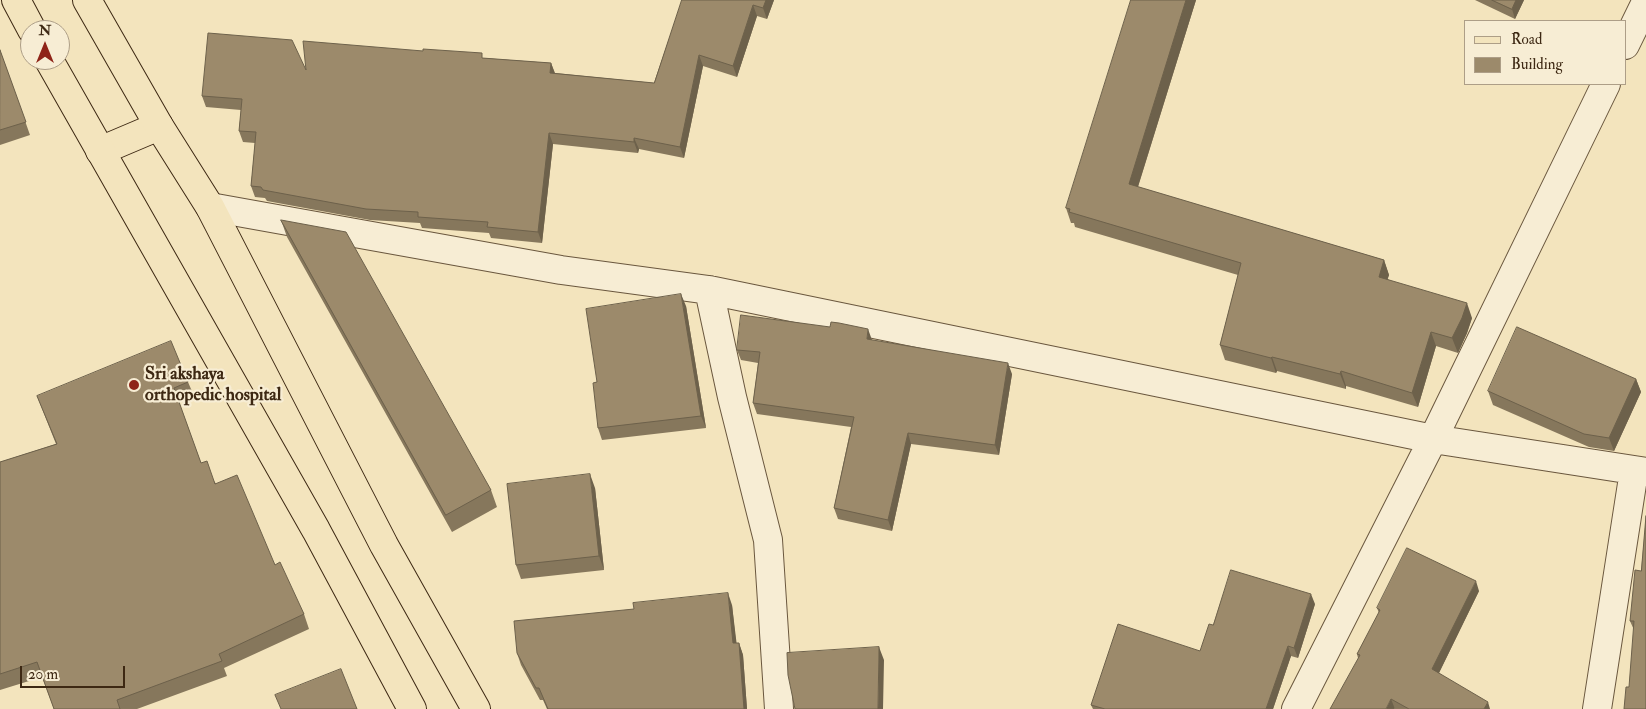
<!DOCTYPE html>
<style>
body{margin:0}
#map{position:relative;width:1646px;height:709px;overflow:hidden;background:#f3e4bd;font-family:"IM FELL Double Pica",serif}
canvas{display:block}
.legend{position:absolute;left:1464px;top:20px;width:162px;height:65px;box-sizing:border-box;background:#f7edd4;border:1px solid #ad9e87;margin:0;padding:6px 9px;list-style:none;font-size:15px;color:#3d2813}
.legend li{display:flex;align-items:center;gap:10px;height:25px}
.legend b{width:25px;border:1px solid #ad9e87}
.north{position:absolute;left:20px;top:20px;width:50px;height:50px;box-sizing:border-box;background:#f7edd4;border:1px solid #ad9e87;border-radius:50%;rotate:0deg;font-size:14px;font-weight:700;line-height:20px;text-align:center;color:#3d2813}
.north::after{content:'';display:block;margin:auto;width:18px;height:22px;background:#8f2418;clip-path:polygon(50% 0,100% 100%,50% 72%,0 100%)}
.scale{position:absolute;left:20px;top:666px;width:105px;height:22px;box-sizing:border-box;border:2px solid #3d2813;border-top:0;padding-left:6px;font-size:15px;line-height:18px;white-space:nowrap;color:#3d2813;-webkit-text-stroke:4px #f7edd4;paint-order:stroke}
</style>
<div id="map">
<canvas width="1646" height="709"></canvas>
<ul class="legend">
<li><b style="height:6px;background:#f3e4bd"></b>Road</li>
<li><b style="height:14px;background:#9c8a6b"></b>Building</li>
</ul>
<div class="north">N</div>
<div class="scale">20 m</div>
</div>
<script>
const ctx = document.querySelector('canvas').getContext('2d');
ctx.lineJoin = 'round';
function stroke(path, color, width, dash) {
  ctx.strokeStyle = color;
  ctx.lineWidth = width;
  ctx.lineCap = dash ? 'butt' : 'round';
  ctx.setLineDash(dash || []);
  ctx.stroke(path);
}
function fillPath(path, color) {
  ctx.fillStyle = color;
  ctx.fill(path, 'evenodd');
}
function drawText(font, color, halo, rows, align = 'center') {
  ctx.font = font + ' "IM FELL Double Pica",serif';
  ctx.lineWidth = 4.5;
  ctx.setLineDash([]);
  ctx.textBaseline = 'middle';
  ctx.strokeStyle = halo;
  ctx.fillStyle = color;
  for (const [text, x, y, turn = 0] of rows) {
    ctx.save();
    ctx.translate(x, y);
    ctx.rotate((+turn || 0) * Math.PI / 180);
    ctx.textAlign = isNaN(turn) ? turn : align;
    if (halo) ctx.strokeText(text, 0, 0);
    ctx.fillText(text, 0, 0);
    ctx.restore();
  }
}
const minor = new Path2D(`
 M1625,45L1646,2
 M210,207L561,270L709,290L1433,439L1646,472
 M709,290L732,397L768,540L779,709
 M1296,709L1433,439L1606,84
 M1597,709L1634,471`);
const primary = new Path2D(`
 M100,151L159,126`);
const trunk = new Path2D(`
 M16,0L32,30
 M87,0L159,126L210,207L384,545L476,709
 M49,60L316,530L412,709`);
const wall = new Path2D(`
 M682,0H774L767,19L757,16L737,77L703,66L684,158L639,149L638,153L553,144L542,243L491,238L489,233L422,228L420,223L370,220L267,201L265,198L255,197L251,186L255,143L243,142L239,131L241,110L206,107L202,96L306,70L484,58L551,63L555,73L654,83Z
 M1131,0H1196L1138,187L1384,260L1389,275L1387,279L1472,318L1467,333L1458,353L1436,346L1418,407L1346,386V389L1277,371L1276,373L1225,360L1220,345L1238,275L1075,227L1074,223H1071L1066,208Z
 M1475,0H1524L1515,19Z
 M0,50L30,135L0,145Z
 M281,220L491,490L497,507L452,532L287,237Z
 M686,306L706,428L602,440L598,428L597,382Z
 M872,340L1012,374L999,455L911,444L892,531L838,519L834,508L851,427L757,414L753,403L758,363L741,360L737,350Z
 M1636,379L1641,392L1614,451L1589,447L1493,405L1488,391Z
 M188,382L194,396L179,402L201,463L275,565L304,614L309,629L224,668L227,676L137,709H54L42,677L0,690V462L56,444L37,396Z
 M595,488L604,570L521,579L516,565Z
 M1641,571L1629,687L1634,630L1630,621Z
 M1479,591L1439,673L1490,709H1395L1358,658L1357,654L1379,613L1377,608Z
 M1315,604L1298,658L1291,656L1273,709H1093L1091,705L1200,651Z
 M732,605L736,643H739L743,655L747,709H547L543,700H540L521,665L517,653Z`);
const shadedWall = new Path2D(`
 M766,0H774L767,19L763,8Z
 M1186,0H1196L1134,199L1129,184Z
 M1516,0H1524L1515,19L1512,9Z
 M753,5L757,16L737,77L733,66Z
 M699,55L703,66L684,158L680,147Z
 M551,63L555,74L550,73Z
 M549,133L553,144L542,243L538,232Z
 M634,138L639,149L638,153L634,142Z
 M1384,260L1389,275L1384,291L1379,277Z
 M681,294L686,306L706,428L701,416Z
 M1467,303L1472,318L1467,333L1458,353L1452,338Z
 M868,329L872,340L871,350L867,339Z
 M1431,332L1436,346L1418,407L1412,393Z
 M1272,357L1277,371L1276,373L1271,358Z
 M1008,363L1012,374L999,455L995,445Z
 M1341,371L1346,386V389L1340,374Z
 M1636,379L1641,392L1614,451L1609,438Z
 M908,433L911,444L892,531L888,520Z
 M590,474L595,488L604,570L599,556Z
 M1476,581L1479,591L1436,679L1432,669Z
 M728,593L732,605L738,655L733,643Z
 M1311,594L1315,604L1298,658L1294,648Z
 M739,643L743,655L747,709H744Z
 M1288,646L1291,656L1273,709H1266Z
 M879,647L884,660L883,709H878Z
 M1391,699L1395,709H1386Z
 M1488,702L1490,709H1484Z`);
const building = new Path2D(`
 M682,0H766L763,8L753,5L733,66L699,55L680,147L634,138V142L549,133L538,232L487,227L488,222L418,217V212L366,209L263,190L261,187L251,186L256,132L239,131L242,99L202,96L208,33L292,40L306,70L303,41L423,51V49L482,53V58L551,63L550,73L654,83Z
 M1131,0H1186L1129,184L1384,260L1379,277L1467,303L1462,318L1452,338L1431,332L1412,393L1341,371L1340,374L1272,357L1271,358L1220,345L1241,263L1069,212L1070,209L1066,208Z
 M1492,0H1516L1512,9Z
 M0,50L26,122L0,130Z
 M281,220L346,232L491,490L446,515Z
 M681,294L701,416L598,428L593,383L597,382L586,309Z
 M741,315L830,327L831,322L839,323L868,329L867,339L1008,363L995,445L908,433L888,520L834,508L854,417L753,403L760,352L737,350Z
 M1517,327L1636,379L1609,438L1584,434L1488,391Z
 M171,341L188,382L174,388L201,463L207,461L215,484L237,475L275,565L280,562L304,614L219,654L222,661L117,700L120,709H54L37,662L0,674V462L57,444L37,396Z
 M590,474L599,556L516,565L507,484Z
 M1646,516V709H1624L1626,687H1629L1634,621H1630L1635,570L1641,571Z
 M1407,548L1476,581L1432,669L1488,702L1484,709H1409L1391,699L1386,709H1330L1360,655L1357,654L1380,610L1377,608Z
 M1231,570L1311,594L1294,648L1288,646L1266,709H1105L1091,705L1118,624L1200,651L1209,624L1213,625Z
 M728,593L733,643H739L744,709H548L539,688H536L517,653L514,621L634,609L633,603Z
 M879,647L878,709H795L788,675L787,653Z
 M341,669L357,709H281L275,695Z`);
const markers = [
 [134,385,6,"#8f2418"]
];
const poiNames = [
 ["Sri akshaya",145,375],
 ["orthopedic hospital",145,396]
];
stroke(minor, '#6a573e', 30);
stroke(primary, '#3d2813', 30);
stroke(trunk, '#3d2813', 30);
stroke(minor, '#f7edd4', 28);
stroke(primary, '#f3e4bd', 28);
stroke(trunk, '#f3e4bd', 28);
fillPath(wall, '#86775c');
fillPath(shadedWall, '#6d614b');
fillPath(building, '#9c8a6b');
stroke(building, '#6d614b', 1);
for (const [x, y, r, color] of markers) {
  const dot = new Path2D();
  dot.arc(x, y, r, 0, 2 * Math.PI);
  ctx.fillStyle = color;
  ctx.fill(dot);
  stroke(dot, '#f7edd4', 2);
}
drawText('bold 18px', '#3d2813', '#f7edd4', poiNames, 'left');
</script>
